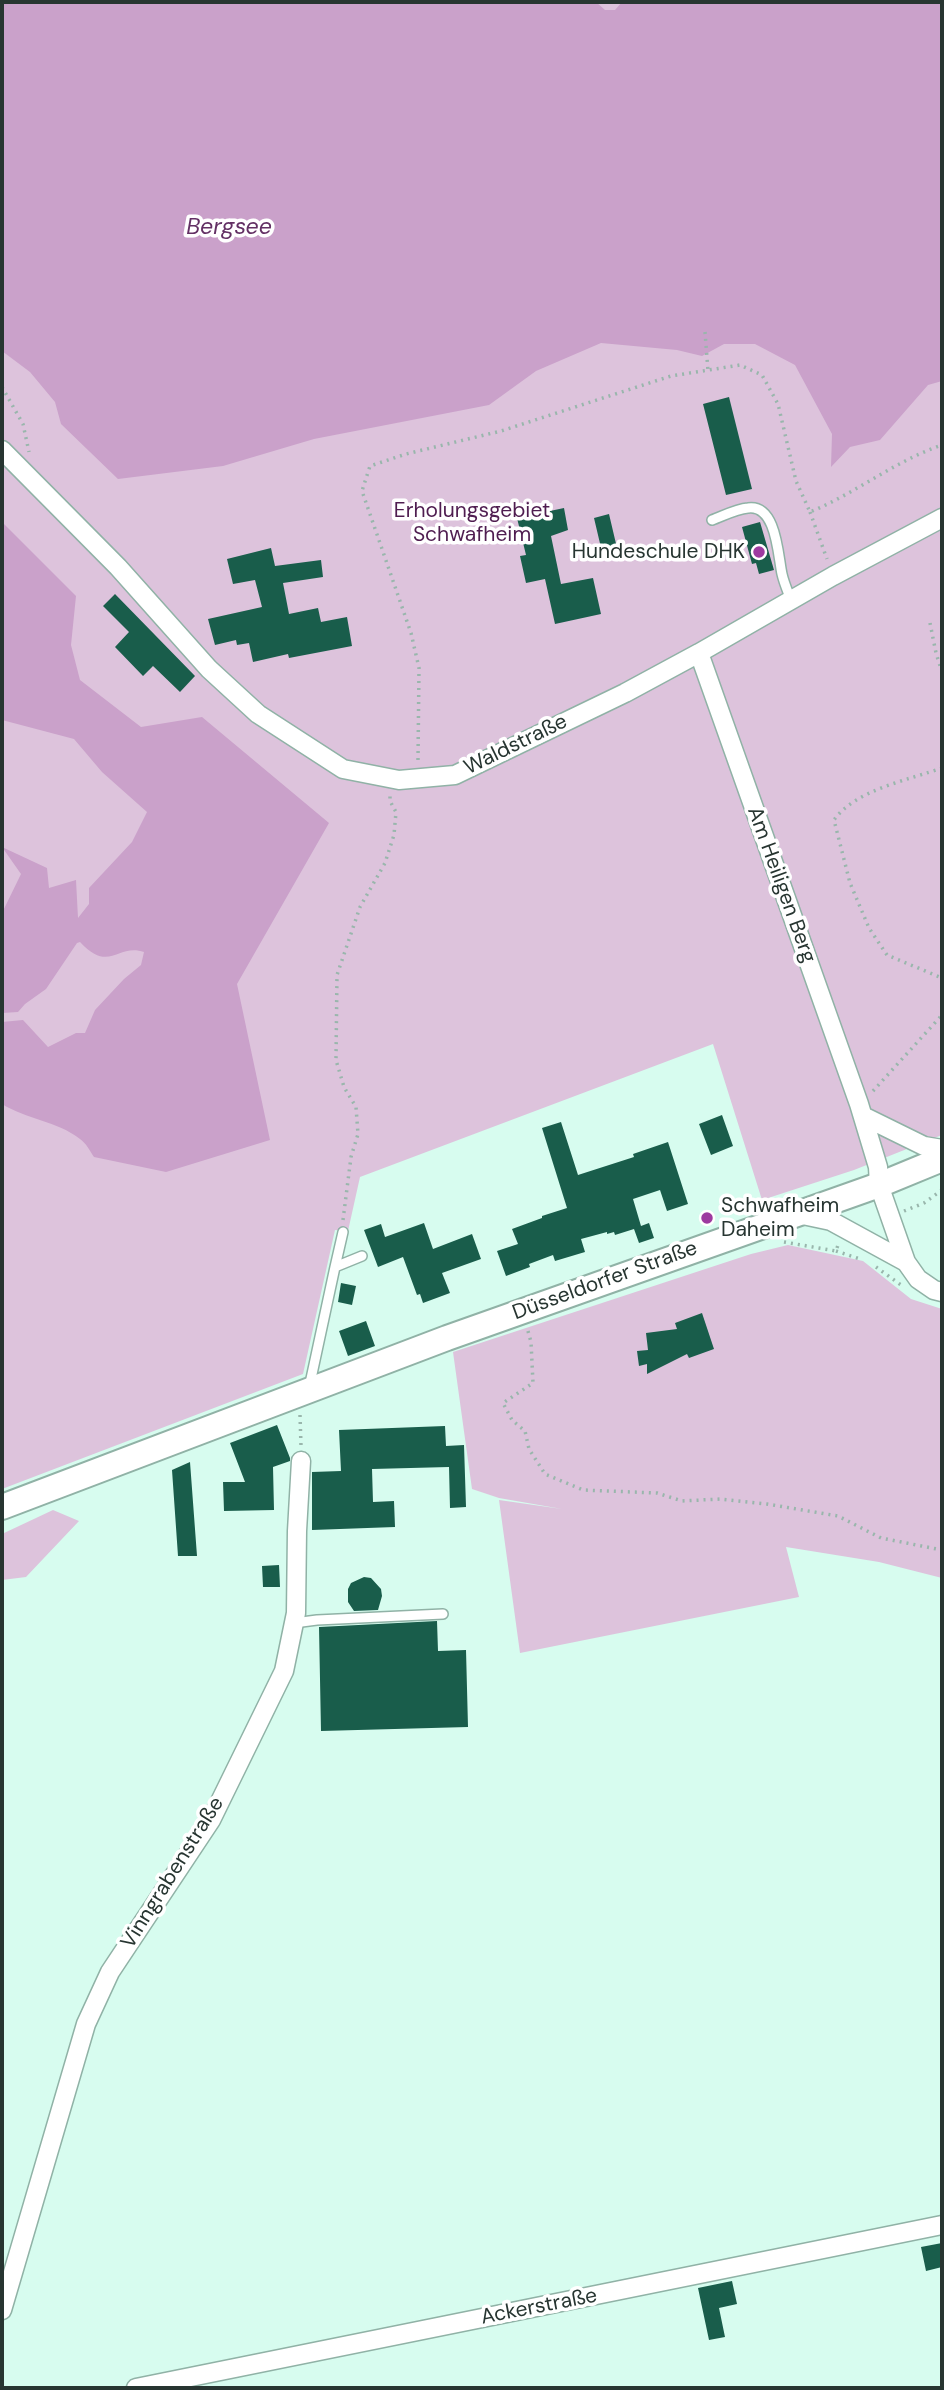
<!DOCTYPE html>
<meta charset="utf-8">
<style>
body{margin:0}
#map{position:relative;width:944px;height:2390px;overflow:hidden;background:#d7fcef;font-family:"DM Sans",sans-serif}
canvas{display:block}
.frame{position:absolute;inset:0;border:4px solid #273531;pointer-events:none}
</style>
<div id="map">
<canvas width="944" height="2390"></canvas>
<div class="frame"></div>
</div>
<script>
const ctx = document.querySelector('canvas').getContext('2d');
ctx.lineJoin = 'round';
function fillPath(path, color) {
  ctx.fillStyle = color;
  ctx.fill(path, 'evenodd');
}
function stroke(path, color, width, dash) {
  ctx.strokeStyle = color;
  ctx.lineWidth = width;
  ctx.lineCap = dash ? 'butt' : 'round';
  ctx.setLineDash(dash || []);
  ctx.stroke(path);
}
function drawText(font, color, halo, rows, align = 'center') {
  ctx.font = font + ' "DM Sans",sans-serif';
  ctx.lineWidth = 7;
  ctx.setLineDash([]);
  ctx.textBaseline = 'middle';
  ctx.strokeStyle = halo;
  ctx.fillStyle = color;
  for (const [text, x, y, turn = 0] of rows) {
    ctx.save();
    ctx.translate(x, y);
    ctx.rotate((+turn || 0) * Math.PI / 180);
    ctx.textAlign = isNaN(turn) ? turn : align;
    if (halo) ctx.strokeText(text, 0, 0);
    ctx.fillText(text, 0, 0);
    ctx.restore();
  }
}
const green = new Path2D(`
 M2,2H942V1135L854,1170L762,1200L713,1044L360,1177L348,1231L335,1230L303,1374L2,1489Z
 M788,1245L863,1261L911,1299L942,1309V1578L879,1562L786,1547L799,1597L520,1653L499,1500L562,1509L499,1498L472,1489L453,1352L751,1254Z
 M53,1510L79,1521L26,1577L2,1580V1534Z`);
const water = new Path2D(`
 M2,2H596L605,10H615L622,2H942V381L928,385L880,440L850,447L831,467L832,434L795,365L755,344H724L702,356L677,350L601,343L536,371L489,405L314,439L223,466L118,479L61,424L55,402L30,372L2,351Z
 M2,522L76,596L71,645L80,680L141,727L202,717L329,823L237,984L270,1140L166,1172L94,1157C90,1151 86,1143 80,1139C57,1121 26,1119 2,1104V1022L23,1020L48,1047L76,1033H85L95,1010L124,979L141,965L144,952C117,943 110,974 80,942L77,943L46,989L25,1004L18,1012L2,1013V913L21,874L2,847L47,868L49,888L76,880L78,918L89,904V888L132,842L147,812L102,772L74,739L2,720Z`);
const building = new Path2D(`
 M729,397L752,489L726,495L703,404Z
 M564,508L568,530L551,536L561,584L593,578L601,614L555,624L545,579L526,583L520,556L526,555L517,518Z
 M609,514L617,548L602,552L594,518Z
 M760,522L774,570L759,574L756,563L752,564L742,527Z
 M271,548L275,566L321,560L323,577L283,583L289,614L318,608L321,622L347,617L352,646L289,658L288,654L253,662L249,643L237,645L236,640L215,645L208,619L262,607L255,580L233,584L227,559Z
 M115,594L195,676L180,692L153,666L143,676L115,647L129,632L103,606Z
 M722,1115L733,1146L711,1155L699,1124Z
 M561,1122L578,1175L634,1157L633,1154L668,1142L688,1204L667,1211L660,1190L633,1199L641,1226L649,1223L654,1238L639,1243L634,1229L615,1235L614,1232L607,1234V1232L581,1239L585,1252L555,1261L553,1255L529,1264L530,1267L506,1276L497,1251L518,1244L512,1229L542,1218V1216L567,1208L542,1128Z
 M424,1223L433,1249L472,1234L481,1259L442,1273L450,1293L423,1303L420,1294L417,1295L403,1257L378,1267L364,1230L381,1224L385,1237Z
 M341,1283L356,1286L352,1305L338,1302Z
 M702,1313L714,1349L689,1358L687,1354L647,1374V1364L639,1366L637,1351L648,1350L646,1333L677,1329L675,1323Z
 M366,1321L375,1346L348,1356L339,1331Z
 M277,1425L290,1458V1461L273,1467L274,1510L224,1511L223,1482H245L230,1443Z
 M445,1426L446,1446L464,1445L466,1507L450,1508L449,1467L372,1469L373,1502L394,1501L395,1527L312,1530V1472L341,1471L339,1430Z
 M190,1462L197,1556H178L172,1470Z
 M279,1565L280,1587H263L262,1566Z
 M364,1577L371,1578L381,1589L382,1596L378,1610L354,1611L348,1602V1589L351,1583Z
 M437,1621L438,1651L466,1650L468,1727L321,1731L319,1627Z
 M942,2243V2267L926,2271L921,2247Z
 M732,2281L737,2304L719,2308L725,2337L709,2340L698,2288Z`);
const path = new Path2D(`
 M705,332L708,371
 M2,387L23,424L29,452
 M810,512L827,559
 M930,623L936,653L942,672
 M418,760L419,668L411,633L362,491L370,466L406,454L501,431L671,376L740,365L762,375L778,404L796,481L810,512C856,493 895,461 942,445
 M942,768C908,780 855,790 834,820L850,883L869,928L887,955L942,978
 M873,1091L942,1015
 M904,1211L924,1203L942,1190
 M343,1220L351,1157L358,1134L356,1107L344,1087L336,1060L337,975L360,907L385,863L394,835L396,812L390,801V795
 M784,1242L836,1251L838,1245
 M836,1251L860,1259
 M876,1267L901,1285
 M528,1331L531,1342L533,1383L503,1403L512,1420L525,1431L529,1449L545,1474L583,1490L657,1493L682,1501L720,1499L767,1504L838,1516L881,1538L942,1550
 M300,1415L301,1446`);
const lane = new Path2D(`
 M712,520C723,516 736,509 748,508C777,504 778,557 782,574C784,583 788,592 791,600
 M335,1267L343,1232
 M309,1388L335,1267L362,1256
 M294,1623L317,1620L443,1614`);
const street = new Path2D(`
 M2,450L118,567L209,669L258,714L343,769L399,780L455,775L625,693L699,653L833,576L942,518
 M699,653L859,1104L878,1167L879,1185L906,1262L918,1279L934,1290L942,1292
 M863,1116L924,1146L942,1149
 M798,1214L831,1221L906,1262
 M2,2310L86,2024L110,1972L211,1820L284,1671L296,1613L297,1531L301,1461
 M136,2388L942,2225`);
const secondary = new Path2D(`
 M2,1507L447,1338L879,1185L942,1159`);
const markers = [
 [759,552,7,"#9d3aa0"],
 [707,1218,7,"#9d3aa0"]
];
const parkNames = [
 ["Erholungsgebiet",472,511],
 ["Schwafheim",472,535]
];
const poiNames = [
 ["Hundeschule DHK",745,552],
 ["Schwafheim",721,1206,"left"],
 ["Daheim",721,1230,"left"]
];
const streetNames = [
 ["Waldstraße",516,745,-26],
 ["Am Heiligen Berg",781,885,70],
 ["Düsseldorfer Straße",605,1281,-20],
 ["Vinngrabenstraße",173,1873,-58],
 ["Ackerstraße",539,2307,-11]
];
const waterNames = [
 ["Bergsee",229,228]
];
fillPath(green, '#ddc3dc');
fillPath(water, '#caa1ca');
fillPath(building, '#195d4b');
stroke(lane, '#90b2a6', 12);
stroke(street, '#90b2a6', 21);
stroke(secondary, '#90b2a6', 28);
stroke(path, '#99b6ac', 3.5, [2, 5]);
stroke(lane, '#fff', 9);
stroke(street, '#fff', 18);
stroke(secondary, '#fff', 24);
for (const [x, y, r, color] of markers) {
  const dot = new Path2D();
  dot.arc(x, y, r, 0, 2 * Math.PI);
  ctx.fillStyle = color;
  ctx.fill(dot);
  stroke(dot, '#fff', 2.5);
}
drawText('21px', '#4f1d50', '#fff', parkNames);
drawText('21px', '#273531', '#fff', poiNames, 'right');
drawText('21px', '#273531', '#fff', streetNames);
drawText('italic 23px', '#633064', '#fff', waterNames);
</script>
